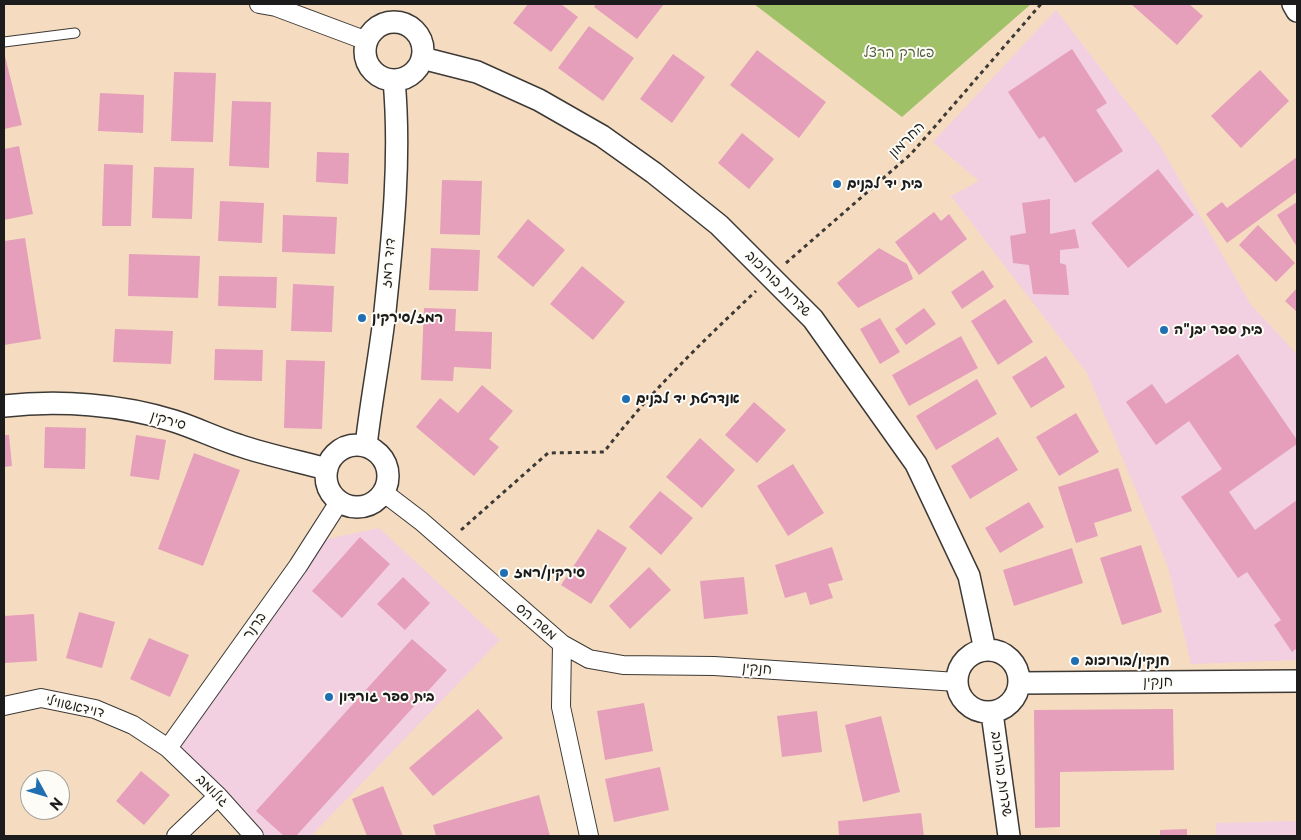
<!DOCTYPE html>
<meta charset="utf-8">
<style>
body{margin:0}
#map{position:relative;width:1301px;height:840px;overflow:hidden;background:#f5dcc0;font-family:"Playpen Sans",sans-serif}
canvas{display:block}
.frame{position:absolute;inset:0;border:5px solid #1c1c1c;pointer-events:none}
.north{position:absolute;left:20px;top:770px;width:50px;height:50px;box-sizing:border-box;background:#fdfcf7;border:1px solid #a3a29f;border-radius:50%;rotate:129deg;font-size:14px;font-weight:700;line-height:20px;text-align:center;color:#1c1c1c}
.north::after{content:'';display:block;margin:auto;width:18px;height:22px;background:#1f6fb2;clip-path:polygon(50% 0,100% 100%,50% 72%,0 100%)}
</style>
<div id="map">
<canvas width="1301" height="840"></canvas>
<div class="frame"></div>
<div class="north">N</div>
</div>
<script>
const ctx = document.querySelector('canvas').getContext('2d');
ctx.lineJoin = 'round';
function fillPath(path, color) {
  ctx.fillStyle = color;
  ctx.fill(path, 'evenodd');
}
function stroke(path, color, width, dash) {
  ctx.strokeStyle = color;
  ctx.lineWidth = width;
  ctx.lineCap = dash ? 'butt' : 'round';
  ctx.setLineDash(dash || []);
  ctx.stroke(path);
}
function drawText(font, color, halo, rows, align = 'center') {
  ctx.font = font + ' "Playpen Sans","Playpen Sans Hebrew",sans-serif';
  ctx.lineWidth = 4;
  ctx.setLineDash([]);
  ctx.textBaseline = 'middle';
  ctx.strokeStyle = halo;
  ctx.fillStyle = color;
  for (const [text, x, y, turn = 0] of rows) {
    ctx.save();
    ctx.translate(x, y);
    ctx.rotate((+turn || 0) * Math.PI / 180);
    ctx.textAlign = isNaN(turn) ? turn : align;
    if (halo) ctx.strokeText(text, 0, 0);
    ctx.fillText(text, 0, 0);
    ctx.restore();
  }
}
const built = new Path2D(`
 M1056,10L1159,144L1251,305L1297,354V660L1191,664L1168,567L1087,373L951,196L979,181L933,142Z
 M379,528L500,640L311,836H255L173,754L323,540Z
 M1297,821V836H1216V823Z`);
const green = new Path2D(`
 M754,4H1031L902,117Z`);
const building = new Path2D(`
 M528,4H561L578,17L551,52L513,23Z
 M596,4H664L637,39L594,7Z
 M1131,4H1189L1203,16L1177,45Z
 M589,26L634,58L603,101L558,68Z
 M1072,49L1107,103L1096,110L1123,151L1075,183L1044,136L1039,139L1008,92Z
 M757,50L826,102L799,138L730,85Z
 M673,54L705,77L672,123L640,99Z
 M5,56L22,125L4,129V57Z
 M1260,70L1289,101L1241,148L1211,116Z
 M174,72L216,73L213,142L171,141Z
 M100,93L144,95L143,133L98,131Z
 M232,101L271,102L269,168L229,166Z
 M742,133L774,159L749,189L718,163Z
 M19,146L33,214L4,220V149Z
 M317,152L349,153L348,184L316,182Z
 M1297,157V192L1227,243L1206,214L1222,202L1227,208Z
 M104,164L133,165L131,226H102Z
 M154,167L194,168L192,219L152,218Z
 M1158,169L1194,215L1128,268L1091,223Z
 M442,180L482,181L480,235L440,234Z
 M1050,199V234L1075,229L1079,248L1060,250V263L1066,265L1069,295L1033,294L1029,265L1013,263L1010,236L1026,233L1022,203Z
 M220,201L264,203L262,243L218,241Z
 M1297,202V247L1277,215Z
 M934,212L941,221L949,214L967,239L919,275L895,242Z
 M283,215L337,217L335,254L282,252Z
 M528,219L565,250L533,287L497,257Z
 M1258,225L1295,263L1276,282L1239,245Z
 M25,238L41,339L4,345V241Z
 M431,248L480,250L478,291L429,290Z
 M879,248L907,264L913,279L858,308L837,283Z
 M129,254L200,256L198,298L128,296Z
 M582,266L625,302L593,340L550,304Z
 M983,270L994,287L962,309L951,292Z
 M219,276L277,277L276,308L218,306Z
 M293,284L334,286L332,332L291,331Z
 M1297,288V312L1285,301Z
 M1005,299L1033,342L998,365L971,321Z
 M424,308L456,309L455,331L492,332L491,369L454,367L453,381L421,380Z
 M924,308L936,324L906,345L895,329Z
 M880,318L900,352L880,364L860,329Z
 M115,329L173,331L171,364L113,362Z
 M961,336L978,368L909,406L892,375Z
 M215,349L263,350L262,381L214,380Z
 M1238,354L1297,440V444L1229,492L1255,530L1297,500V648L1292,652L1274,625L1281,620L1247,572L1238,578L1181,497L1222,469L1189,421L1156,445L1126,402L1152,384L1166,404Z
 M1046,356L1065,387L1031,408L1012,377Z
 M286,360L325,361L322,429L284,428Z
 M977,379L997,414L936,450L916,416Z
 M482,385L513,411L489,439L499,447L474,476L416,427L440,398L458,413Z
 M754,402L786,430L757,463L725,435Z
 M1076,413L1099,452L1059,476L1036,437Z
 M45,427L86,428L85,469L44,468Z
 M4,435H9L12,466L4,467Z
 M136,435L166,440L159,480L130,476Z
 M998,437L1018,470L970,499L951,466Z
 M700,438L735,470L702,508L666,477Z
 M194,453L240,470L203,566L158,549Z
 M793,464L824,513L788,536L757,486Z
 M1118,468L1132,511L1094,523L1098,536L1076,543L1058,487Z
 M660,491L693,518L661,555L629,527Z
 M1029,502L1044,527L1000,553L985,528Z
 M598,529L627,548L591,604L561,585Z
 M360,537L390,564L342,618L312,591Z
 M1141,545L1162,612L1122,625L1100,558Z
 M832,547L843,580L828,584L833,598L810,605L806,592L785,598L775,565Z
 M1072,548L1083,583L1014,606L1003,570Z
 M649,567L671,590L630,629L609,606Z
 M403,577L430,603L405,630L377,604Z
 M744,577L748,614L704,619L700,581Z
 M79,612L115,622L102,668L66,658Z
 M34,614L37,661L4,663V616Z
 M149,638L189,655L170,697L130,679Z
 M412,639L447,670L296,836H284L256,811Z
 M644,703L653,751L605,760L597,711Z
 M478,709L503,738L433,796L409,768Z
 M1173,709L1174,770L1060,772V827L1035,828L1034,710Z
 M817,711L822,752L782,757L777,716Z
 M881,716L900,792L863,802L845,725Z
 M660,767L669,810L614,822L605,779Z
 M141,771L170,795L144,825L116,801Z
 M383,786L403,836H367L352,799Z
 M539,795L550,836H436L433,825Z
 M921,813L924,836H839L838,821Z
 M1187,829V836H1160V830Z`);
const path = new Path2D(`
 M786,263L911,154L1041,4
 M461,530L548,453L604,452C649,393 702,342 756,291`);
const service = new Path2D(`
 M4,42L75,33`);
const minor = new Path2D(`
 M259,4L276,7L367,41
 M383,492L421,521L562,644L589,659L623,665L714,666L957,682
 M562,644L561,707L589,836
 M4,706L41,698L95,709L133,725L168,748L218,796L254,836
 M168,748L298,566L339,502
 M176,836L218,796`);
const tertiary = new Path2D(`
 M1293,4L1297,11
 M365 51a29 29 0 1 1 58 0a29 29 0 1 1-58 0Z
 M422,58L477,72L539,100L602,136L654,173L719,225L813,319L916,464L969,576L985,650
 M4,406C59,400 121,404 174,421C196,428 216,438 238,445C267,455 297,461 327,469
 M326 476a31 31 0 1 1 62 0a31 31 0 1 1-62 0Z
 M366,446C371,401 380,356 385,311C393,235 401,156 394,80
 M957 681a31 31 0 1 1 62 0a31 31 0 1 1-62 0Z
 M1019,683L1297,681
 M992,713L1009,836`);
const markers = [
 [837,184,5,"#1f6fb2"],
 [362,318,5,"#1f6fb2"],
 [1164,330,5,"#1f6fb2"],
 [626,399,5,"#1f6fb2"],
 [504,573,5,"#1f6fb2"],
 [1075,661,5,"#1f6fb2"],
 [329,697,5,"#1f6fb2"]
];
const parkNames = [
 ["פארק הרצל",899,53]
];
const streetNames = [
 ["החרמון",907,140,-45],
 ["דוד רמז",389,263,-85],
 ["שדרות בורוכוב",778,284,45],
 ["סירקין",168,421,16],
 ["משה הס",536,622,40],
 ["ברנר",255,626,-55],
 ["חנקין",757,669,4],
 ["חנקין",1158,682],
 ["דוידאשווילי",75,707,13],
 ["שדרות בורוכוב",1001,774,82],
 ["גולומב",212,791,45]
];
const poiNames = [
 ["בית יד לבנים",847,184],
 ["רמז/סירקין",372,318],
 ["בית ספר יבנ\"ה",1174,330],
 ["אנדרטת יד לבנים",636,399],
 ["סירקין/רמז",514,573],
 ["חנקין/בורוכוב",1085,661],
 ["בית ספר גורדון",339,697]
];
fillPath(built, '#f2cfe1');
fillPath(green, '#a1c169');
fillPath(building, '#e59fbb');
stroke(service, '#3d3935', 11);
stroke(minor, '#3d3935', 20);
stroke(tertiary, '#3d3935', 24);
stroke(path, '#3d3935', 3, [4, 4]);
stroke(service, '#fff', 9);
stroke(minor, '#fff', 18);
stroke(tertiary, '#fff', 21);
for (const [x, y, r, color] of markers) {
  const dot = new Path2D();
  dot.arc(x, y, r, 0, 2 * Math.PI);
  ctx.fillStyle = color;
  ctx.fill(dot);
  stroke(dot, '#fdfcf7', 2);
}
drawText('14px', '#515e3b', '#fdfcf7', parkNames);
drawText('14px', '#1c1c1c', '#fdfcf7', streetNames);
drawText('bold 14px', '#1c1c1c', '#fdfcf7', poiNames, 'left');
</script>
